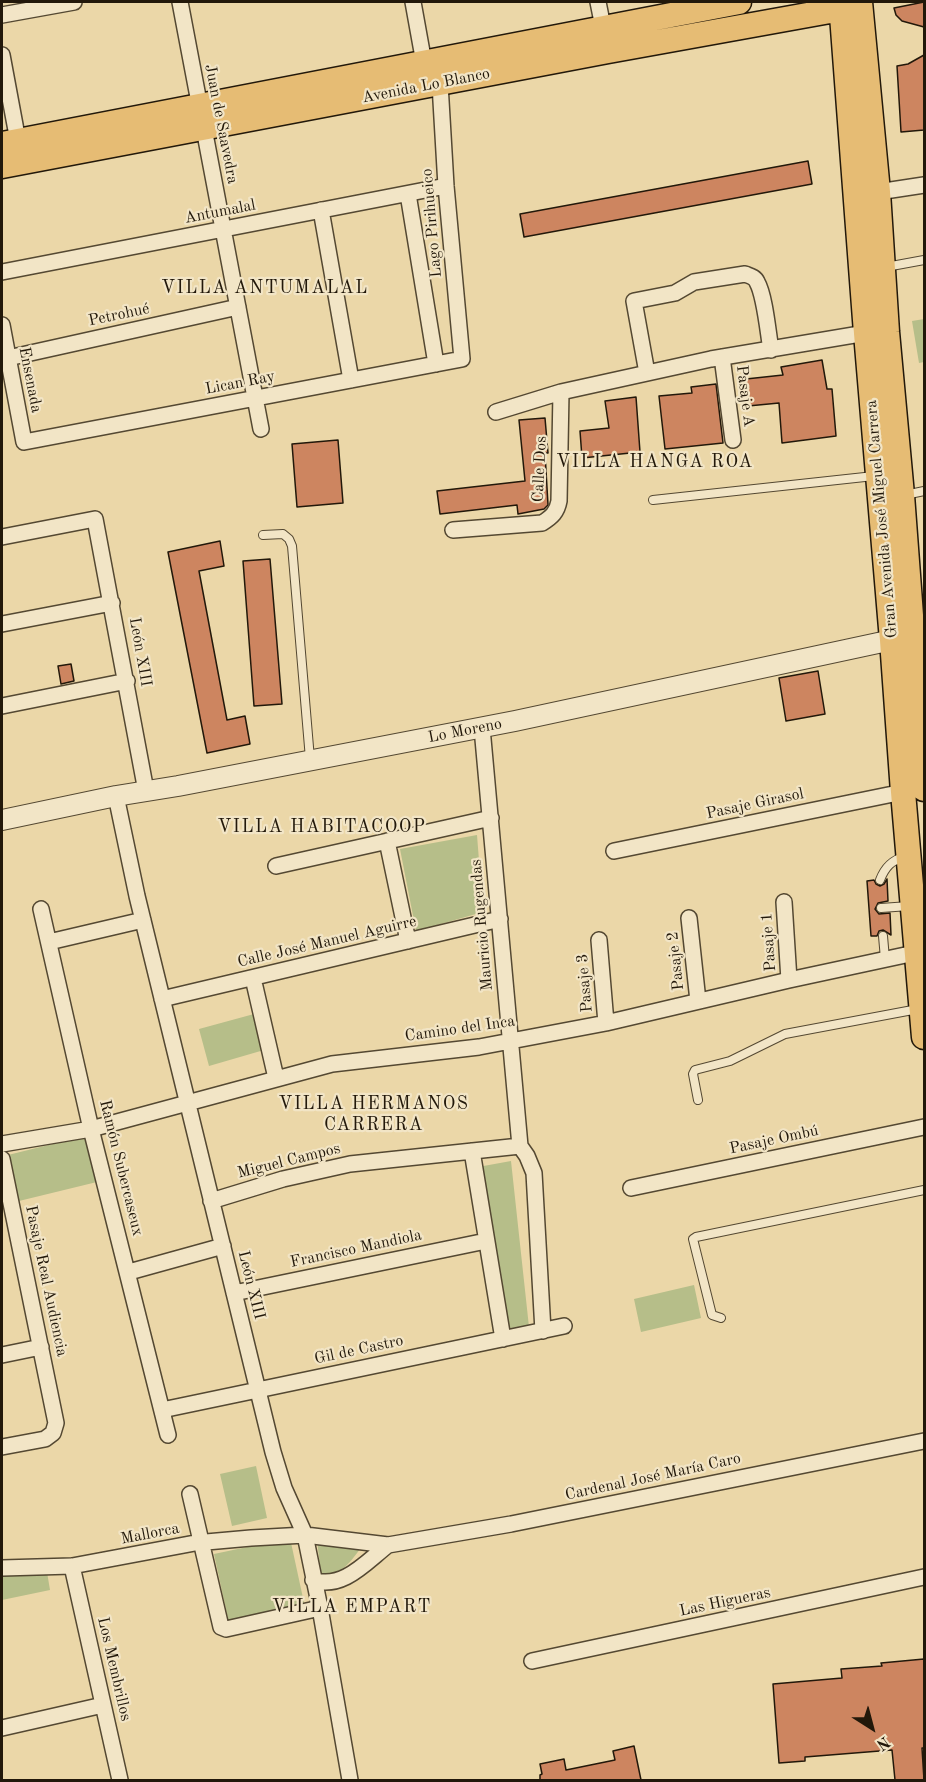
<!DOCTYPE html>
<meta charset="utf-8">
<style>
body{margin:0}
#map{position:relative;width:926px;height:1782px;overflow:hidden;background:#ebd7a8;font-family:"Old Standard TT",serif}
canvas{display:block}
.frame{position:absolute;inset:0;border:3px solid #22180a;pointer-events:none}
.north{position:absolute;left:842px;top:1698px;width:60px;height:60px;-webkit-text-stroke:4px #f2e5c6;paint-order:stroke;rotate:144deg;font-size:16px;font-weight:700;line-height:24px;text-align:center;color:#22180a}
.north::after{content:'';display:block;margin:auto;width:21px;height:27px;background:#22180a;clip-path:polygon(50% 0,100% 100%,50% 72%,0 100%)}
</style>
<div id="map">
<canvas width="926" height="1782"></canvas>
<div class="frame"></div>
<div class="north">N</div>
</div>
<script>
const ctx = document.querySelector('canvas').getContext('2d');
ctx.lineJoin = 'round';
function fillPath(path, color) {
  ctx.fillStyle = color;
  ctx.fill(path, 'evenodd');
}
function stroke(path, color, width, dash) {
  ctx.strokeStyle = color;
  ctx.lineWidth = width;
  ctx.lineCap = dash ? 'butt' : 'round';
  ctx.setLineDash(dash || []);
  ctx.stroke(path);
}
function drawText(font, color, halo, rows, align = 'center') {
  ctx.font = font + ' "Old Standard TT",serif';
  ctx.lineWidth = 4.5;
  ctx.setLineDash([]);
  ctx.textBaseline = 'middle';
  ctx.strokeStyle = halo;
  ctx.fillStyle = color;
  for (const [text, x, y, turn = 0] of rows) {
    ctx.save();
    ctx.translate(x, y);
    ctx.rotate((+turn || 0) * Math.PI / 180);
    ctx.textAlign = isNaN(turn) ? turn : align;
    if (halo) ctx.strokeText(text, 0, 0);
    ctx.fillText(text, 0, 0);
    ctx.restore();
  }
}
const green = new Path2D(`
 M924,319V362L919,363L912,321Z
 M477,835L483,912L416,931L400,849Z
 M254,1014L264,1050L209,1066L199,1029Z
 M89,1135L101,1181L19,1201L8,1155Z
 M511,1161L529,1327L507,1331L478,1167Z
 M694,1285L701,1318L641,1332L634,1299Z
 M256,1466L267,1518L232,1526L220,1474Z
 M290,1538L306,1612L230,1628L214,1554Z
 M317,1540L360,1549C348,1565 342,1574 321,1576Z
 M46,1566L50,1590L2,1600V1575Z`);
const building = new Path2D(`
 M924,2V27L902,21L896,15L894,8Z
 M924,55V130L901,132L897,66L908,64Z
 M808,161L812,184L524,237L520,214Z
 M822,360L827,389H832L836,436L782,443L779,403L748,406L746,379L783,375L781,367Z
 M716,384L723,443L665,449L659,396L692,393L691,387Z
 M636,397L640,452L582,458L580,431L609,428L605,401Z
 M545,418L548,453H545L548,505L544,509L518,514L517,505L440,514L437,491L525,481L519,420Z
 M338,440L343,503L297,507L292,444Z
 M220,541L224,566L199,571L227,720L245,716L250,744L207,753L168,552Z
 M270,559L282,704L254,706L243,561Z
 M71,664L74,681L61,684L58,666Z
 M818,671L825,714L786,721L779,678Z
 M887,879L888,901L878,903L875,909L879,914L890,913L891,935L883,930L879,931L877,936H871L867,881L874,880L876,884L880,886L884,884Z
 M924,1659V1748H922L924,1780H895L892,1750L805,1757V1761L779,1763L773,1684L842,1678L841,1669L882,1666L881,1663Z
 M634,1746L641,1780H540V1775L542,1774L540,1764L564,1759L566,1770L615,1760L613,1751Z`);
const service = new Path2D(`
 M886,267L924,260
 M905,495L924,491
 M653,500L874,476
 M263,535L283,534L289,539L292,546L310,759
 M880,880C885,867 892,860 904,857
 M881,908L909,906
 M883,936L885,959
 M698,1100L693,1074L695,1070L730,1061L785,1034L918,1009
 M721,1318L712,1315L693,1239L696,1237L924,1190`);
const minor = new Path2D(`
 M180,2L261,429
 M413,2L424,63
 M598,2L605,37
 M2,15L74,2
 M2,55L18,141
 M878,192L924,185
 M408,194L436,364
 M321,210L351,380
 M2,272L446,186
 M2,325L24,442L462,359L446,186L440,84
 M722,357L733,440
 M8,358L238,307
 M647,373L634,301L675,293L694,282L745,274C750,276 755,277 757,282C765,296 768,333 771,350
 M496,412L561,392L711,359L866,333
 M453,530L542,523C552,517 557,512 559,501L561,392
 M2,537L95,519L146,791
 M2,624L112,603
 M2,706L127,681
 M482,728L520,1146L527,1156L534,1173L543,1331
 M116,796L137,896L273,1452L284,1488L305,1535L320,1608L350,1780
 M387,841L408,941
 M614,851L903,792
 M276,866L491,818
 M784,902L789,980
 M41,909L91,1129L168,1435
 M689,918L698,1001
 M599,940L606,1023
 M49,942L143,920
 M253,978L276,1078
 M162,999L500,919
 M2,1144L91,1129L332,1064L479,1047L606,1023L789,980L924,951
 M472,1151L503,1339
 M2,1159L56,1423L53,1433L45,1439L2,1447
 M631,1188L924,1127
 M211,1201L283,1179L350,1164L520,1146
 M129,1272L223,1246
 M234,1293L486,1241
 M2,1355L41,1347
 M162,1410L564,1326
 M190,1494L221,1627L226,1629L320,1608
 M72,1566L120,1780
 M2,1568L72,1566L195,1543L251,1538L305,1535L388,1545L511,1524L924,1441
 M313,1580C343,1590 366,1562 388,1545
 M532,1661L924,1577
 M2,1728L103,1705`);
const tertiary = new Path2D(`
 M2,820L116,796L178,786L515,721L892,640L904,635`);
const primary = new Path2D(`
 M841,2L866,333L892,640L903,792L924,1037
 M860,2L878,192L887,332L902,495L924,789
 M2,144L739,2
 M2,166L608,51L841,9L846,2`);
const streetNames = [
 ["Avenida Lo Blanco",426,86,-11],
 ["Juan de Saavedra",221,124,79],
 ["Antumalal",220,212,-11],
 ["Lago Pirihueico",432,223,-95],
 ["Petrohué",119,315,-12],
 ["Ensenada",30,380,79],
 ["Lican Ray",240,383,-11],
 ["Pasaje A",745,396,83],
 ["Calle Dos",540,469,-87],
 ["Gran Avenida José Miguel Carrera",882,519,-95],
 ["León XIII",140,652,80],
 ["Lo Moreno",465,731,-11],
 ["Pasaje Girasol",755,804,-12],
 ["Mauricio Rugendas",482,925,-95],
 ["Calle José Manuel Aguirre",327,942,-13],
 ["Pasaje 1",769,942,-94],
 ["Pasaje 2",676,961,-96],
 ["Pasaje 3",585,983,-95],
 ["Camino del Inca",460,1029,-8],
 ["Pasaje Ombú",774,1140,-12],
 ["Miguel Campos",289,1161,-14],
 ["Ramón Subercaseux",121,1168,76],
 ["Francisco Mandiola",356,1249,-12],
 ["Pasaje Real Audiencia",46,1281,78],
 ["León XIII",251,1285,76],
 ["Gil de Castro",359,1350,-12],
 ["Cardenal José María Caro",653,1477,-12],
 ["Mallorca",150,1534,-11],
 ["Las Higueras",725,1602,-12],
 ["Los Membrillos",114,1669,77]
];
const neighbourhoodNames = [
 ["VILLA ANTUMALAL",265,288],
 ["VILLA HANGA ROA",655,462],
 ["VILLA HABITACOOP",322,827],
 ["VILLA HERMANOS",374,1104],
 ["CARRERA",374,1125],
 ["VILLA EMPART",352,1607]
];
fillPath(green, '#b6be89');
fillPath(building, '#cd8560');
stroke(building, '#22180a', 1.5);
stroke(service, '#544832', 10);
stroke(minor, '#544832', 18);
stroke(tertiary, '#544832', 22);
stroke(primary, '#22180a', 27);
stroke(service, '#f2e5c6', 8);
stroke(minor, '#f2e5c6', 15);
stroke(tertiary, '#f2e5c6', 20);
stroke(primary, '#e6bc74', 24);
drawText('16px', '#22180a', '#f2e5c6', streetNames);
ctx.letterSpacing = '1.5px';
drawText('18px', '#22180a', '#f2e5c6', neighbourhoodNames);
ctx.letterSpacing = '0px';
</script>
